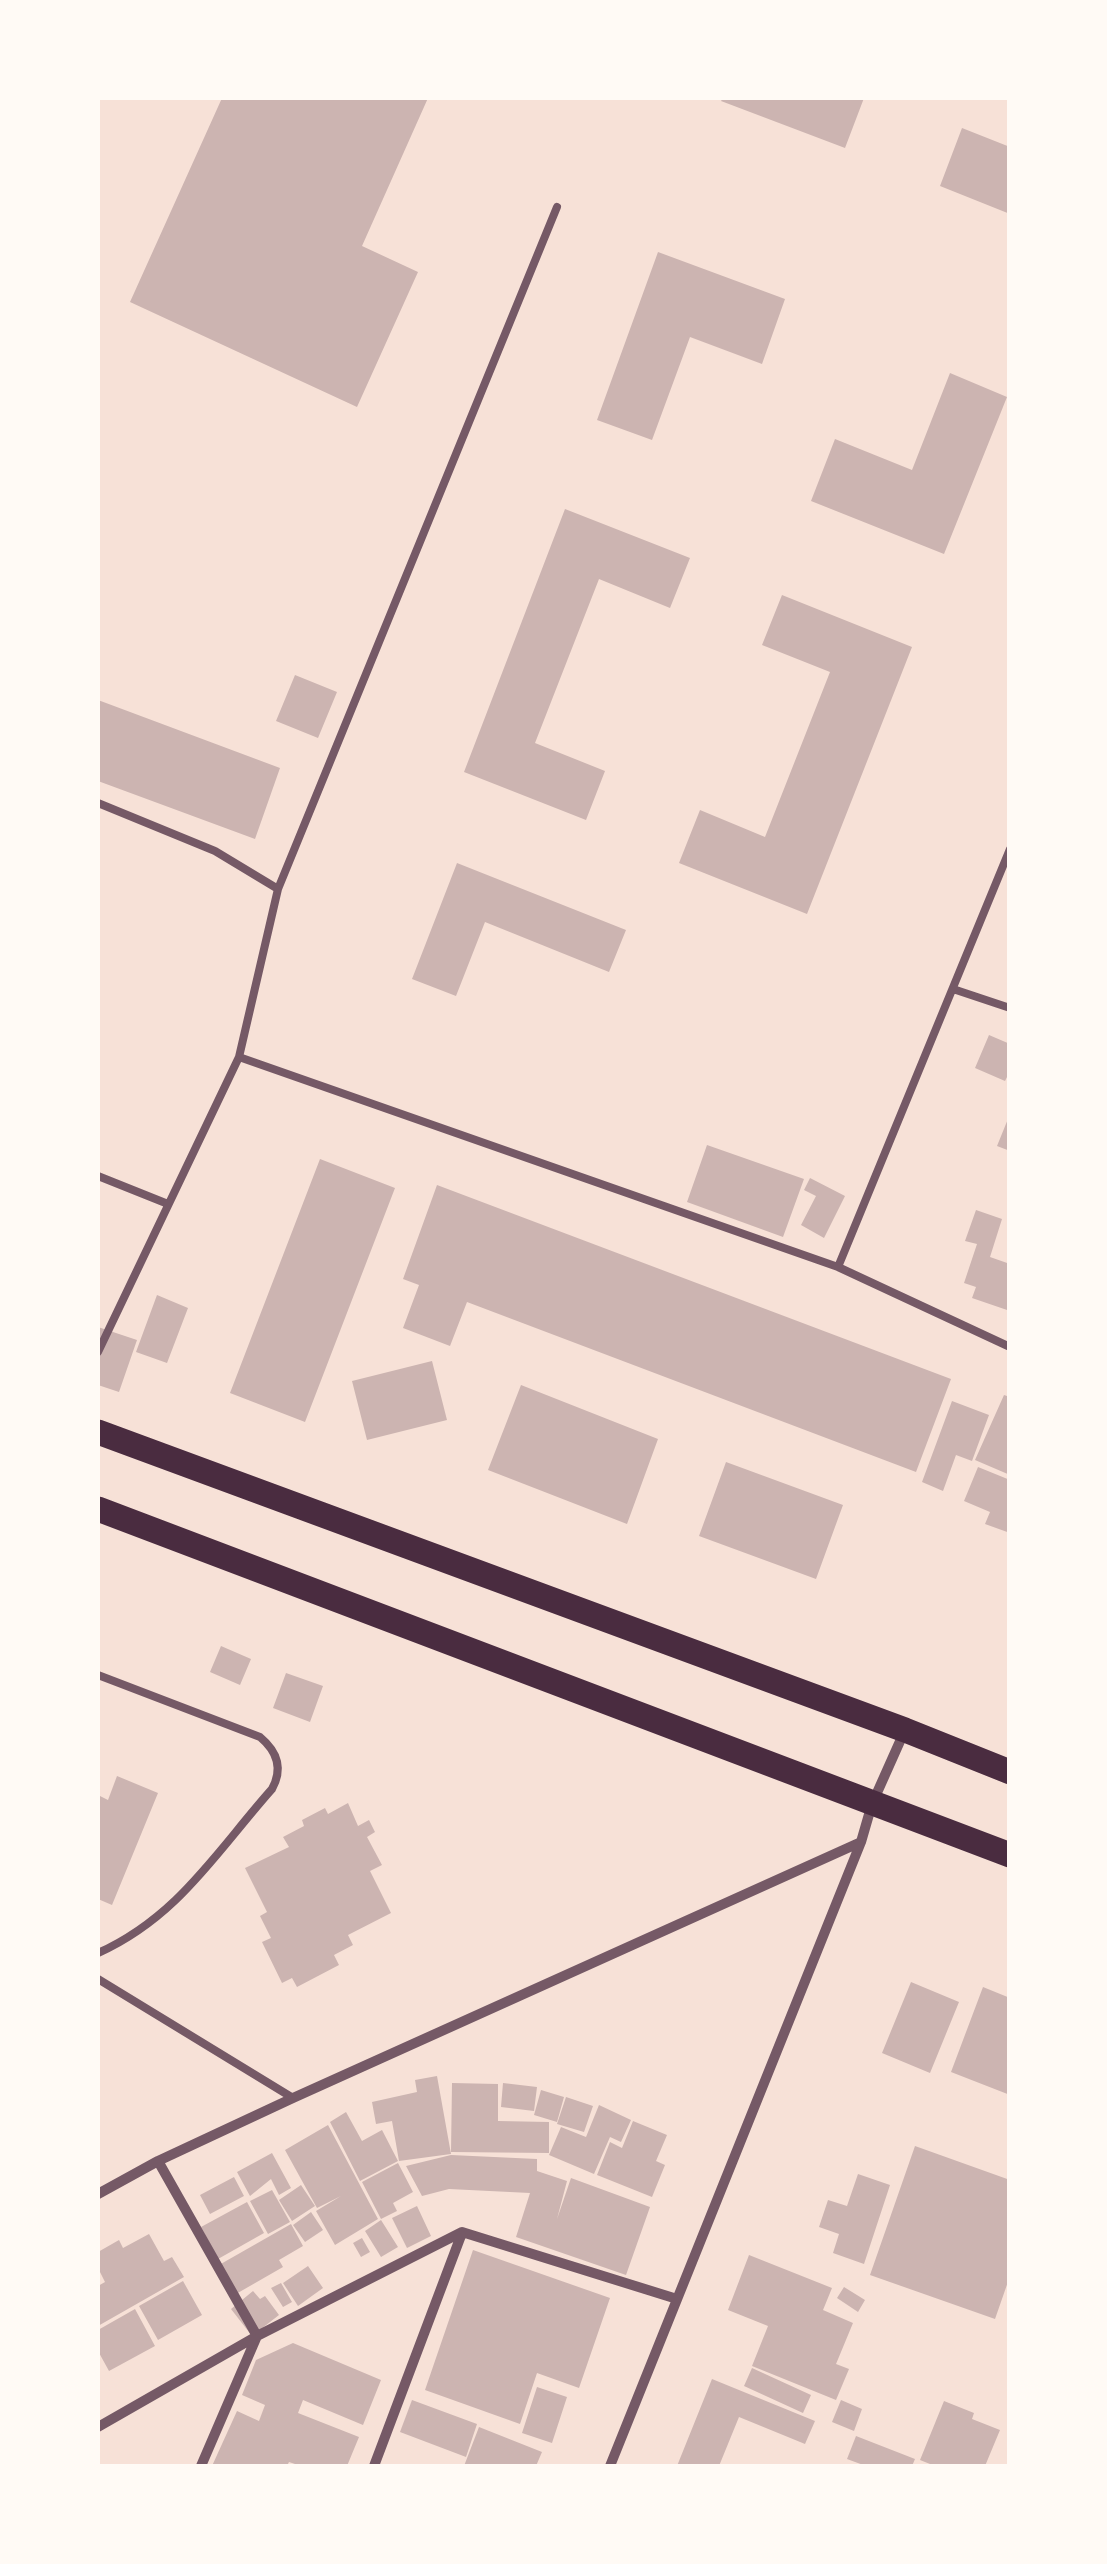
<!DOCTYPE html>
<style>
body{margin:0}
#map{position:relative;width:1107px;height:2564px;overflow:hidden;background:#f7e1d7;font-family:Overpass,sans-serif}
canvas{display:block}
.frame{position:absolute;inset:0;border:100px solid #fffaf5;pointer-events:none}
</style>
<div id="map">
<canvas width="1107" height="2564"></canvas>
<div class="frame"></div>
</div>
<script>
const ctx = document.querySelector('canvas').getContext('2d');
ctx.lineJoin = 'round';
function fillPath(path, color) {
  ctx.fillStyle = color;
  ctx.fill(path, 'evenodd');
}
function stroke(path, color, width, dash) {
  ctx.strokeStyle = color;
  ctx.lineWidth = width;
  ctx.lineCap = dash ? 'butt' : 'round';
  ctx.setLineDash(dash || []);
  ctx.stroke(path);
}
const building = new Path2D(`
 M222,98H428L362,246L418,272L357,407L130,302Z
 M723,98H864L845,148L721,101Z
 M962,128L1010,147V214L940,186Z
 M658,252L785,299L762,364L690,337L652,440L597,420Z
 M950,373L1007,397L944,554L811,501L835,439L912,470Z
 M565,509L690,558L670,608L599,579L535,743L605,771L586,820L464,772Z
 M782,595L912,647L807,914L679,863L700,810L765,837L830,672L762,645Z
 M295,675L337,692L318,738L276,721Z
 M98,700L280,768L255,839L98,781Z
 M457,863L626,930L609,972L485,922L456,996L412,979Z
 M989,1035L1010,1044V1071L1005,1081L975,1068Z
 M1010,1114V1151L997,1146Z
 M707,1145L804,1179L783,1237L687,1202Z
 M320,1159L395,1188L305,1422L230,1393Z
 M810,1178L845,1196L824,1238L801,1225L816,1196L804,1190Z
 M437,1185L951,1379L916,1472L467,1302L450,1346L403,1328L419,1285L403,1279Z
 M976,1210L1002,1219L990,1257L1010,1264V1311L972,1298L976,1287L964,1283L977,1244L965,1241Z
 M157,1295L188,1308L167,1363L136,1352Z
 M98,1327L137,1340L119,1392L98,1385Z
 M432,1361L447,1420L367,1440L352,1381Z
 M521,1385L658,1439L627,1524L488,1470Z
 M1004,1395L1010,1397V1475L975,1460Z
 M952,1401L989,1415L972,1461L956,1455L943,1491L922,1482Z
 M726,1462L843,1505L816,1579L699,1536Z
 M978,1467L1010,1480V1533L985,1524L990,1512L964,1501Z
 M221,1646L251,1659L240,1685L210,1672Z
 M286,1673L323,1686L310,1722L273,1708Z
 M117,1776L158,1793L112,1905L98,1899V1795L108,1800Z
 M348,1803L358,1826L369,1820L375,1832L367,1837L382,1865L370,1871L391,1913L348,1935L353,1945L334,1955L339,1965L297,1987L292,1978L282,1983L262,1942L271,1938L260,1916L267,1912L245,1868L289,1847L283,1837L304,1826L302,1820L325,1808L328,1814Z
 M911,1982L959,2002L930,2073L882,2053Z
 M983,1987L1010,1998V2095L951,2072Z
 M437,2076L451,2154L399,2161L392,2121L376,2124L372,2102L417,2092L415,2080Z
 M452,2083L498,2084V2121L549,2122V2153L451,2152Z
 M503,2083L537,2087L534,2111L501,2107Z
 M541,2090L564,2097L557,2122L534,2115Z
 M566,2097L593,2106L584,2132L557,2124Z
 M599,2105L631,2120L621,2142L610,2137L594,2174L549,2155L561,2127L586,2137Z
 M346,2112L362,2141L382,2130L398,2161L360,2181L330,2122Z
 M633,2121L667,2135L656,2161L665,2165L652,2197L597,2175L610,2142L622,2148Z
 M328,2125L378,2219L335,2245L316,2211L341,2196L317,2208L285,2150Z
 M915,2146L1010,2180V2276L995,2319L870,2275Z
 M272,2153L291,2188L279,2195L271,2179L250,2196L237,2172Z
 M451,2155L537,2159V2171L567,2181L557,2219L571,2178L650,2207L626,2275L516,2237L530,2193L449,2189L422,2196L406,2166Z
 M398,2163L413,2192L393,2203L397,2211L381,2219L362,2182Z
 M858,2174L890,2185L864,2264L833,2253L839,2234L819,2227L828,2200L847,2206Z
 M234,2177L244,2196L210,2214L200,2195Z
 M301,2185L315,2206L292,2221L279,2200Z
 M272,2190L290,2222L268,2234L250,2201Z
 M247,2202L264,2233L218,2259L201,2227Z
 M417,2206L431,2236L407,2248L392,2218Z
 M311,2212L323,2230L305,2242L293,2225Z
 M381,2220L398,2247L381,2257L365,2231Z
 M291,2224L303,2246L279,2260L283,2267L236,2294L219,2265Z
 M149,2234L164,2261L172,2257L184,2277L98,2326V2286L105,2282L98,2268V2252L119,2240L123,2248Z
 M362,2238L370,2252L361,2257L353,2243Z
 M473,2250L610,2298L579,2388L537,2373L520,2424L425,2390Z
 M749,2255L832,2288L823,2310L853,2323L836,2364L849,2369L836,2400L752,2366L768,2326L728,2310Z
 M308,2266L323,2288L298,2306L283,2283Z
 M183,2281L202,2315L158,2340L139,2306Z
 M281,2283L292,2302L283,2307L271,2288Z
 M844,2287L865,2300L858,2312L837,2298Z
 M253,2291L260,2299L265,2296L279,2315L252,2336L231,2309Z
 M135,2309L155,2346L109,2371L98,2351V2330Z
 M293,2343L381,2380L363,2425L303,2400L298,2413L359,2437L347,2466H301L289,2462L287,2466H212L237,2411L259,2421L265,2405L242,2395L256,2360Z
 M752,2368L811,2395L803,2413L744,2386Z
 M712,2379L815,2421L805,2444L739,2417L719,2466H677Z
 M537,2387L567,2397L552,2443L522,2433Z
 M412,2400L477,2424L466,2457L400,2432Z
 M841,2400L862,2409L854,2431L832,2422Z
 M944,2401L974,2413L972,2419L1000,2430L985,2466H935L920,2460Z
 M479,2427L542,2452L536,2466H464Z
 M856,2436L915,2459L912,2466H866L847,2459Z`);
const service = new Path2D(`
 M98,803L215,851L278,889L239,1057
 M278,889L557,207
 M953,989L1010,1008
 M98,1176L168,1204
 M838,1267L1010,1347
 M98,1352L239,1057L838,1267L1010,849
 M98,1675L260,1737C278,1752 283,1769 272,1789C216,1852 178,1917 98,1953
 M98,1979L293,2098`);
const minor = new Path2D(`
 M158,2161L257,2336L201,2466
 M98,2194L158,2161L293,2098L861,1842
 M98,2427L257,2336L462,2232L677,2299
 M374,2466L462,2233
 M610,2466L861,1842L872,1804L905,1730`);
const primary = new Path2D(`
 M98,1432L905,1730L1010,1772
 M98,1509L1010,1855`);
fillPath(building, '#ccb4b1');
stroke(service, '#755966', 8);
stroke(minor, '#755966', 10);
stroke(primary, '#4a2c40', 25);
</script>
